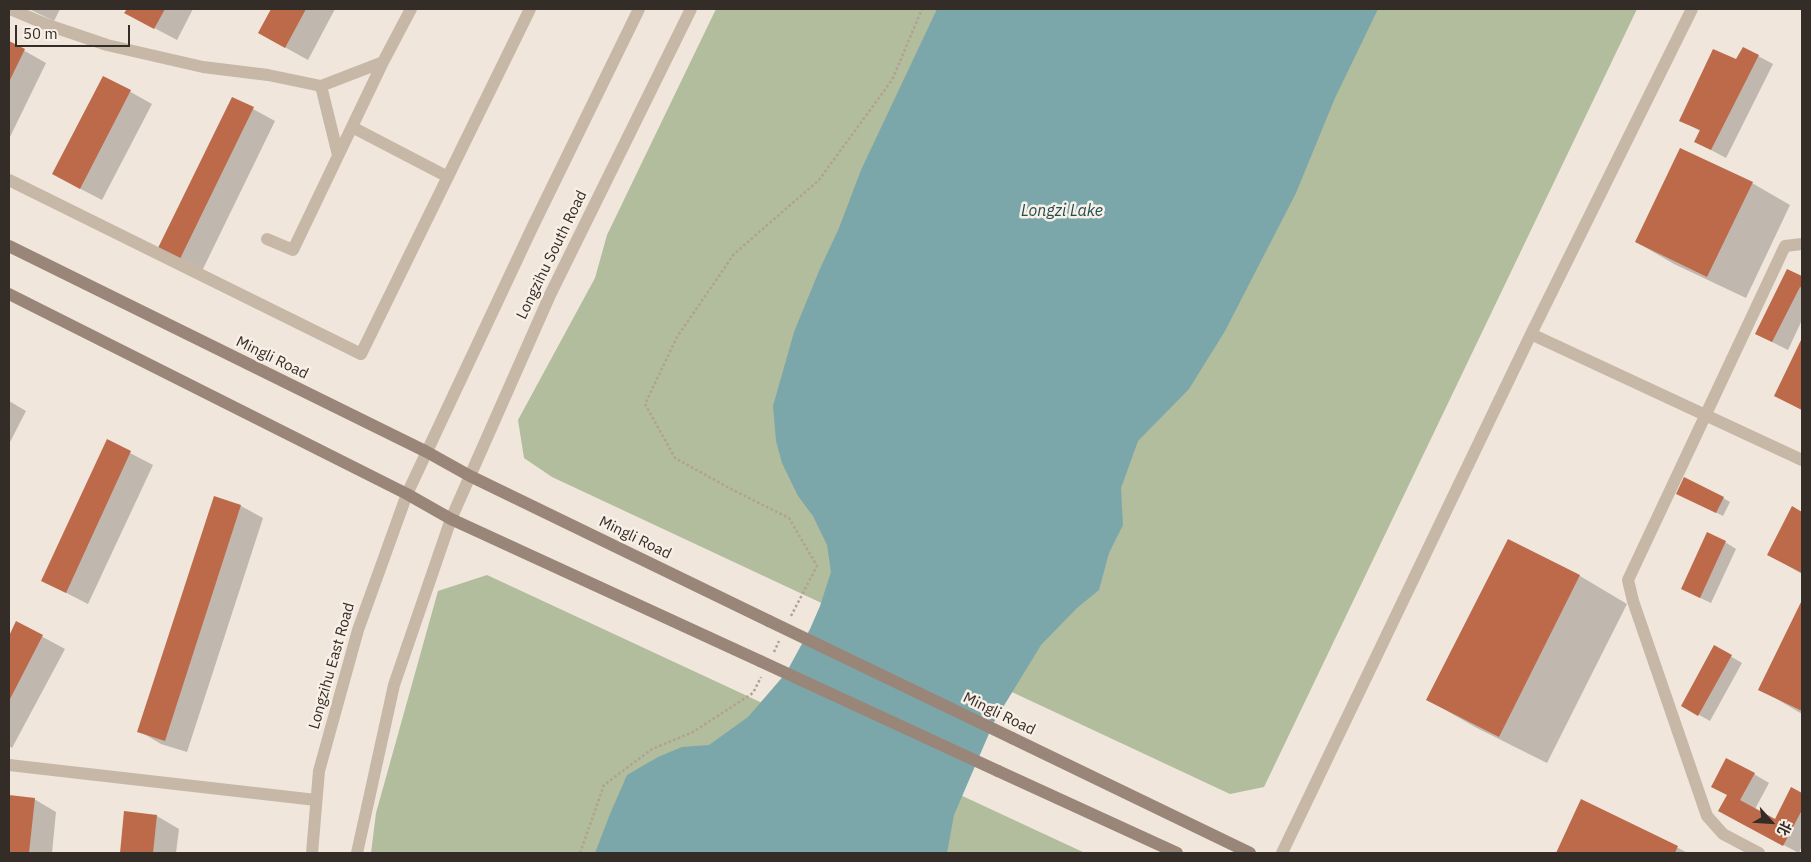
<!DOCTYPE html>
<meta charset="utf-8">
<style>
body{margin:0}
#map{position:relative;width:1811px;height:862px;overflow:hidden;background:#f0e6db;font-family:"IBM Plex Sans","Noto Sans SC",sans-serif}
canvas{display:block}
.frame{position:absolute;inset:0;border:10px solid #342c27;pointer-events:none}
.north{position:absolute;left:1746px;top:797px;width:50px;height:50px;-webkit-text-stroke:4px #f8f0e6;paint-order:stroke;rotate:116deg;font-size:14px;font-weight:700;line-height:20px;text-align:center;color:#342c27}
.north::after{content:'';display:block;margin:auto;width:18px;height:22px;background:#342c27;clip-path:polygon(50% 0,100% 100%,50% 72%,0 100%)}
.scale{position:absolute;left:15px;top:25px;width:115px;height:22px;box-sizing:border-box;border:2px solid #342c27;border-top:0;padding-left:6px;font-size:15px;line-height:18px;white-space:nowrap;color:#342c27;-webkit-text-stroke:4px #f8f0e6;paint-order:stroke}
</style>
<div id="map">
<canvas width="1811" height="862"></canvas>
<div class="frame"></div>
<div class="north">北</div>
<div class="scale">50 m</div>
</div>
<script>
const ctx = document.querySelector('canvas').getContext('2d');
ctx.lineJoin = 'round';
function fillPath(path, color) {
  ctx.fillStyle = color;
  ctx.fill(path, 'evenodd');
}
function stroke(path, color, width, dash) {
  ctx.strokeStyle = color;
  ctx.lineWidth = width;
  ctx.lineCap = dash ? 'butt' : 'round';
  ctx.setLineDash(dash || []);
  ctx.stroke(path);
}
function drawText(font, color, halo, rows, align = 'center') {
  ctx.font = font + ' "IBM Plex Sans",sans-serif';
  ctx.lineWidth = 5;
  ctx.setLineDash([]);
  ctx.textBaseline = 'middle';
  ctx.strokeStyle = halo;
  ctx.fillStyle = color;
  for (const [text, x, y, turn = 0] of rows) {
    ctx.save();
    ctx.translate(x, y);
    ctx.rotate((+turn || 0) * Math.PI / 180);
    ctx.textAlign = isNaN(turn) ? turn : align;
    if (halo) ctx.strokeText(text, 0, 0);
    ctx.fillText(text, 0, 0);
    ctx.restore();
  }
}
const green = new Path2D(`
 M716,9H1637L1264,787L1230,794L552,477L524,458L518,420L595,278L607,235Z
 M487,575L1085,853H371L376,813L438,591Z`);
const water = new Path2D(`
 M937,9H1378L1335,98L1296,193L1225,331L1189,389L1138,441L1121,488L1123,525L1109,553L1099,590L1077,608L1041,645L994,722L954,815L947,853H595L610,814L627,775L658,757L682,747L709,745L748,717L786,673L810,629L820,606L831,572L827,545L813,516L798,496L782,463L776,441L773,406L794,332L819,271L839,228L861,170Z`);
const shadow = new Path2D(`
 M29,9H60L54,21Z
 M128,9H193L177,40L126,13Z
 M272,9H335L308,60L259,33Z
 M9,42L46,63L9,139Z
 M1758,56L1773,64L1726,158L1696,142L1700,131L1680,120L1737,60Z
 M104,77L152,104L102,200L75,186Z
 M233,98L275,121L201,273L158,250Z
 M1752,183L1790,205L1746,298L1674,264L1636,242Z
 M1787,270L1802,278V320L1788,350L1756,334Z
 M1802,341V410L1776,396Z
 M9,401L26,411L9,444Z
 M107,441L153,465L88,604L43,581Z
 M215,497L241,506L263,518L187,752L161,744L139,731Z
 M1685,497L1723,498L1730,502L1723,516Z
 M1792,508L1802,513V574L1769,555Z
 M1508,541L1580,576L1627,604L1547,763L1475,727L1428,700Z
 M1725,542L1736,549L1711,603L1694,595Z
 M1802,602V714L1760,689Z
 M17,623L65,649L12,748L9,746V638Z
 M1715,647L1742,663L1710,721L1683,706Z
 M1754,774L1769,783L1755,809L1775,820L1792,789L1802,794V846L1799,853L1735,820L1728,795Z
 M9,796L34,799L56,812L52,853H9Z
 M1581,801L1678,848L1688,853H1558Z
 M125,813L157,816L179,829L176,853H121Z`);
const building = new Path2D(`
 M127,9H165L154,29L124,13Z
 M271,9H306L285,48L258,33Z
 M9,41L25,49L9,82Z
 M1743,47L1759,55L1711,150L1694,142L1700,130L1679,121L1713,49L1736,59Z
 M103,76L131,90L80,189L52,174Z
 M232,97L254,107L179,261L157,250Z
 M1680,148L1753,182L1707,277L1635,242Z
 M1787,269L1802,276V288L1800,287L1772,342L1755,334Z
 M1802,338V410L1774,396Z
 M107,439L131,451L66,593L41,581Z
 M1684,477L1724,497L1716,513L1676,494Z
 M214,496L241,505L165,741L137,732Z
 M1792,506L1802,512V573L1767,555Z
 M1707,532L1726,541L1700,598L1681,589Z
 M1508,539L1580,575L1499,737L1426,700Z
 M1802,600V711L1758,690Z
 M16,621L43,635L9,701V636Z
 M1714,645L1732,655L1698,716L1681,706Z
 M1726,758L1755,773L1740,800L1775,819L1791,787L1802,793V810L1783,846L1718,811L1727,795L1711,787Z
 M9,795L35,798L29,853H9Z
 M1581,799L1678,846L1675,853H1556Z
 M124,811L157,815L153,853H120Z`);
const path = new Path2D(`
 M791,616L817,566L789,518L731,489L675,458L645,404L677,337L734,254L819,180L892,80L922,9
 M774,652L779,641
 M580,853L604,785L652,749L693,732L753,693L761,677`);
const minor = new Path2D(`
 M10,9L48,25L107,45L203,67L268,75L321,86L383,62L411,9
 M321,86L338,155
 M352,127L448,177
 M9,180L361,354L530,9
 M267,239L293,250L383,62
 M9,765L316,800`);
const tertiary = new Path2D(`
 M1531,334L1802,460
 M312,853L319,771L358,630L407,494L532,228L639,9
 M357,853L394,685L451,519L550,295L691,9
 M1282,853L1531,334L1692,9
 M1759,853L1723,834L1707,816L1633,601L1628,580L1785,246L1802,244`);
const secondary = new Path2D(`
 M9,246L427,452L470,476L769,621
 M9,294L407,494L451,519L760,661
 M1012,738L1250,853
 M998,771L1177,853`);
const secondaryBridge = new Path2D(`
 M769,621L1012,738
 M760,661L998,771`);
const streetNames = [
 ["Longzihu South Road",552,255,-64],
 ["Mingli Road",272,358,26],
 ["Mingli Road",635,538,26],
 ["Longzihu East Road",332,666,-74],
 ["Mingli Road",999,714,26]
];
const waterNames = [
 ["Longzi Lake",1062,211]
];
fillPath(green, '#b1bd9c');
fillPath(water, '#7ca7aa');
fillPath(shadow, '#0003');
fillPath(building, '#bd6a4b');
stroke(path, '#b2a192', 2.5, [2.5, 2.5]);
stroke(minor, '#c7b7a7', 12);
stroke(tertiary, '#c7b7a7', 12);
stroke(secondary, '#9a8679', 12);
stroke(secondaryBridge, '#9a8679', 12);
drawText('15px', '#342c27', '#f8f0e6', streetNames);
drawText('italic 16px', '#204d52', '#f8f0e6', waterNames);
</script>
